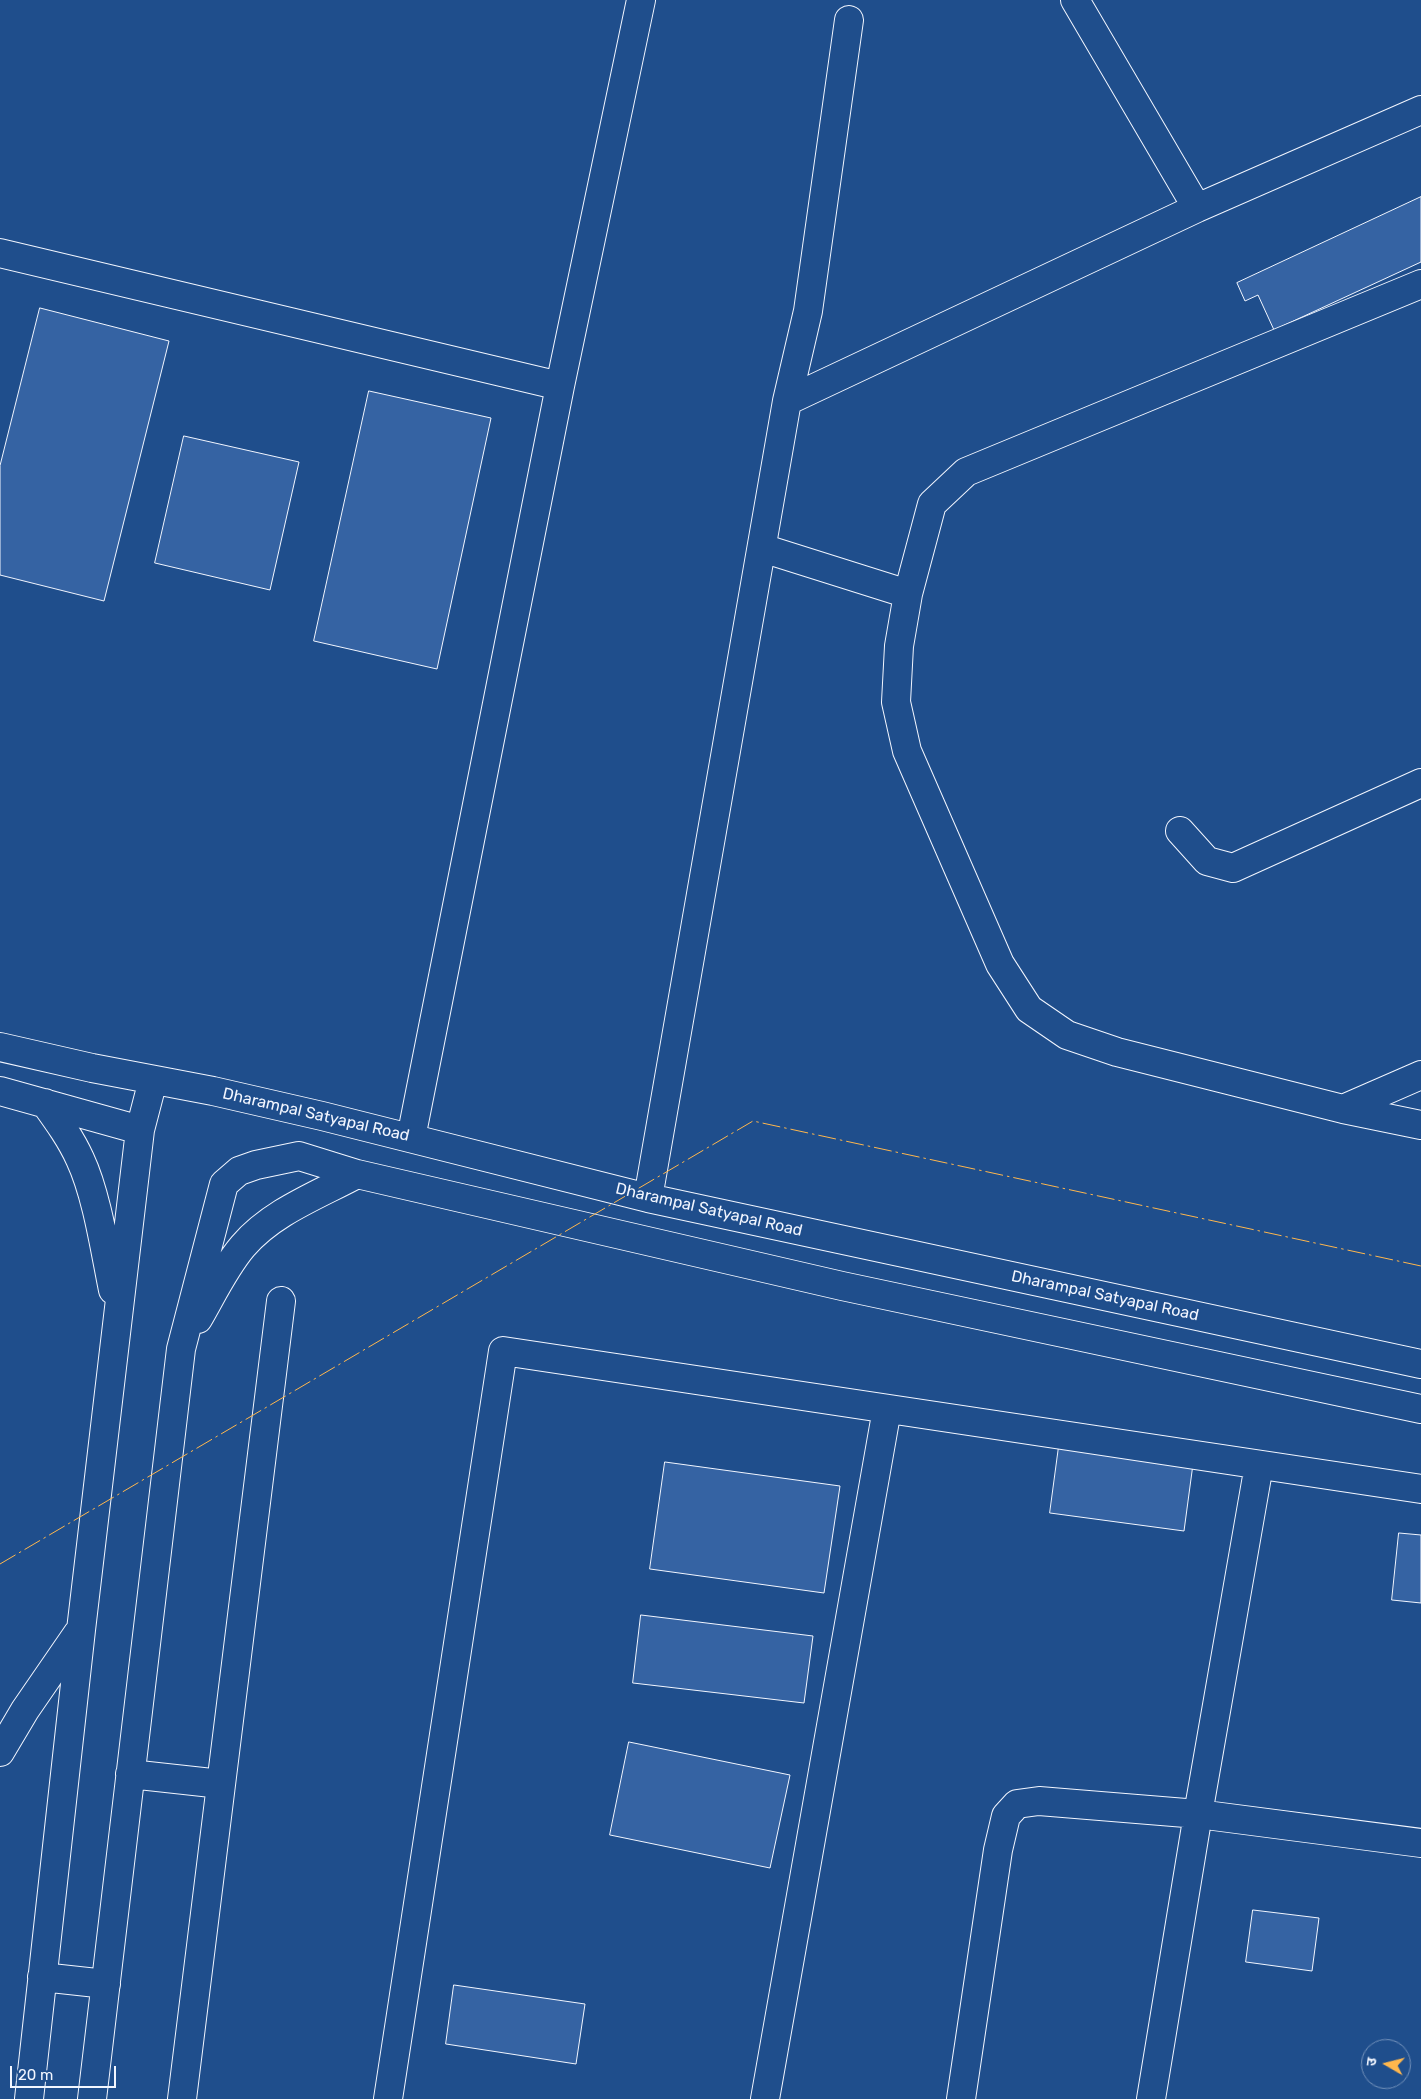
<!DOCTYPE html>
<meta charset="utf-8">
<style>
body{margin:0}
#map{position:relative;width:1421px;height:2099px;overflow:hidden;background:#1f4e8c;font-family:Rubik,"Noto Sans Devanagari",sans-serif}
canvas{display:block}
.north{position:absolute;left:1361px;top:2039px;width:50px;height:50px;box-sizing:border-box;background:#1f4e8c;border:1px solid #7391ba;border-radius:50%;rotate:278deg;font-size:14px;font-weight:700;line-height:20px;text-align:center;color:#f2f6ff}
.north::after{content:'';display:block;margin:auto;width:18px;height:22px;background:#ffb74d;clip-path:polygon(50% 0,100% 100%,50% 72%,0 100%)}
.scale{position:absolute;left:10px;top:2066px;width:106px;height:22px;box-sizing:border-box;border:2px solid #f2f6ff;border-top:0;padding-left:6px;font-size:15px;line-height:18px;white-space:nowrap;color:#f2f6ff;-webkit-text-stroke:4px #1f4e8c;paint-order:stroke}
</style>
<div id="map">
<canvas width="1421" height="2099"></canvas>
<div class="north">उ</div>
<div class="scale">20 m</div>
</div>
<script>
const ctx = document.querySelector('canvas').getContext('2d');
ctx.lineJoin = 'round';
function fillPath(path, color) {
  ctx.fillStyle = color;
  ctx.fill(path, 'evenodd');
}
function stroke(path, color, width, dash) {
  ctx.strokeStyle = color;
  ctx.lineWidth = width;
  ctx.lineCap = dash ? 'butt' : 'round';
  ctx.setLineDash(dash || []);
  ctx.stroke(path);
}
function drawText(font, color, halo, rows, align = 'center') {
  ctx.font = font + ' Rubik,sans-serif';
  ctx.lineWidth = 4;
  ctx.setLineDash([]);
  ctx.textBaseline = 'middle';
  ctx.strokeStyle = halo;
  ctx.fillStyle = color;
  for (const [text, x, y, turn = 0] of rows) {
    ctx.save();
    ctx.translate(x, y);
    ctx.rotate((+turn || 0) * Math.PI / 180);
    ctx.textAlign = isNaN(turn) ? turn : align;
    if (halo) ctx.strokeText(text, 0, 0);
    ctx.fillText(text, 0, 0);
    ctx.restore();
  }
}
const building = new Path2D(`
 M1421,197V262L1274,330L1258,295L1245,301L1237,283Z
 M40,308L169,341L104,601L0,575V466Z
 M369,391L491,418L437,669L314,641Z
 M184,436L299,462L270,590L155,563Z
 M1059,1446L1193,1464L1184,1531L1050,1513Z
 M665,1462L840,1486L824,1593L650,1569Z
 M1399,1533L1421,1535V1603L1392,1600Z
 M641,1615L813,1636L804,1703L633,1683Z
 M629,1742L790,1775L770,1868L610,1835Z
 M1253,1910L1319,1918L1312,1971L1246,1962Z
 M454,1985L585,2004L576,2064L446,2044Z`);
const minor = new Path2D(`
 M1075,0L1197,208
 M0,253L560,386
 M1421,284L966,472L932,504L908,594L899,646L896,702L907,751L1000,964L1029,1009L1067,1035L1117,1052L1343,1109L1421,1125
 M787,401L1197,208L1421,110
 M762,548L908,594
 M1180,831L1207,861L1233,868L1421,783
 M0,1047L92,1068L213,1091L322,1116L648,1198L1421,1364
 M0,1091L140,1130
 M45,1103C58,1121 71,1139 80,1159C97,1195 105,1251 113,1290
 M1343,1109L1421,1075
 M411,1138L560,386L641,0
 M648,1198L787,401L808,311L849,20
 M198,1319C212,1295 225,1267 243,1246C272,1212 318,1195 357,1174
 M0,1752L25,1710L78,1633
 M130,1774L221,1784
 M42,1977L106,1984
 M29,2099L81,1630L140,1130L153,1080
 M92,2099L181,1349L224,1184L239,1171L256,1165L299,1156L357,1174L842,1286L1421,1409
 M182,2099L281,1301
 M388,2099L503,1351L1421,1489
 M765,2099L887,1409
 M961,2099L998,1850L1006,1816L1017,1804L1039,1801L1198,1814L1421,1843
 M1151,2099L1198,1814L1259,1465`);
const power = new Path2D(`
 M0,1564L753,1121L1421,1266`);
const streetNames = [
 ["Dharampal Satyapal Road",316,1115,13],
 ["Dharampal Satyapal Road",709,1210,13],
 ["Dharampal Satyapal Road",1105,1296,12]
];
fillPath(building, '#3563a3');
stroke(building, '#f2f6ff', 1);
stroke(minor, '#f2f6ff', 30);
stroke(minor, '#1f4e8c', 28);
stroke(power, '#ffb74d', 1, [18, 4, 2.5, 4]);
drawText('16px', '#f2f6ff', '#1f4e8c', streetNames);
</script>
